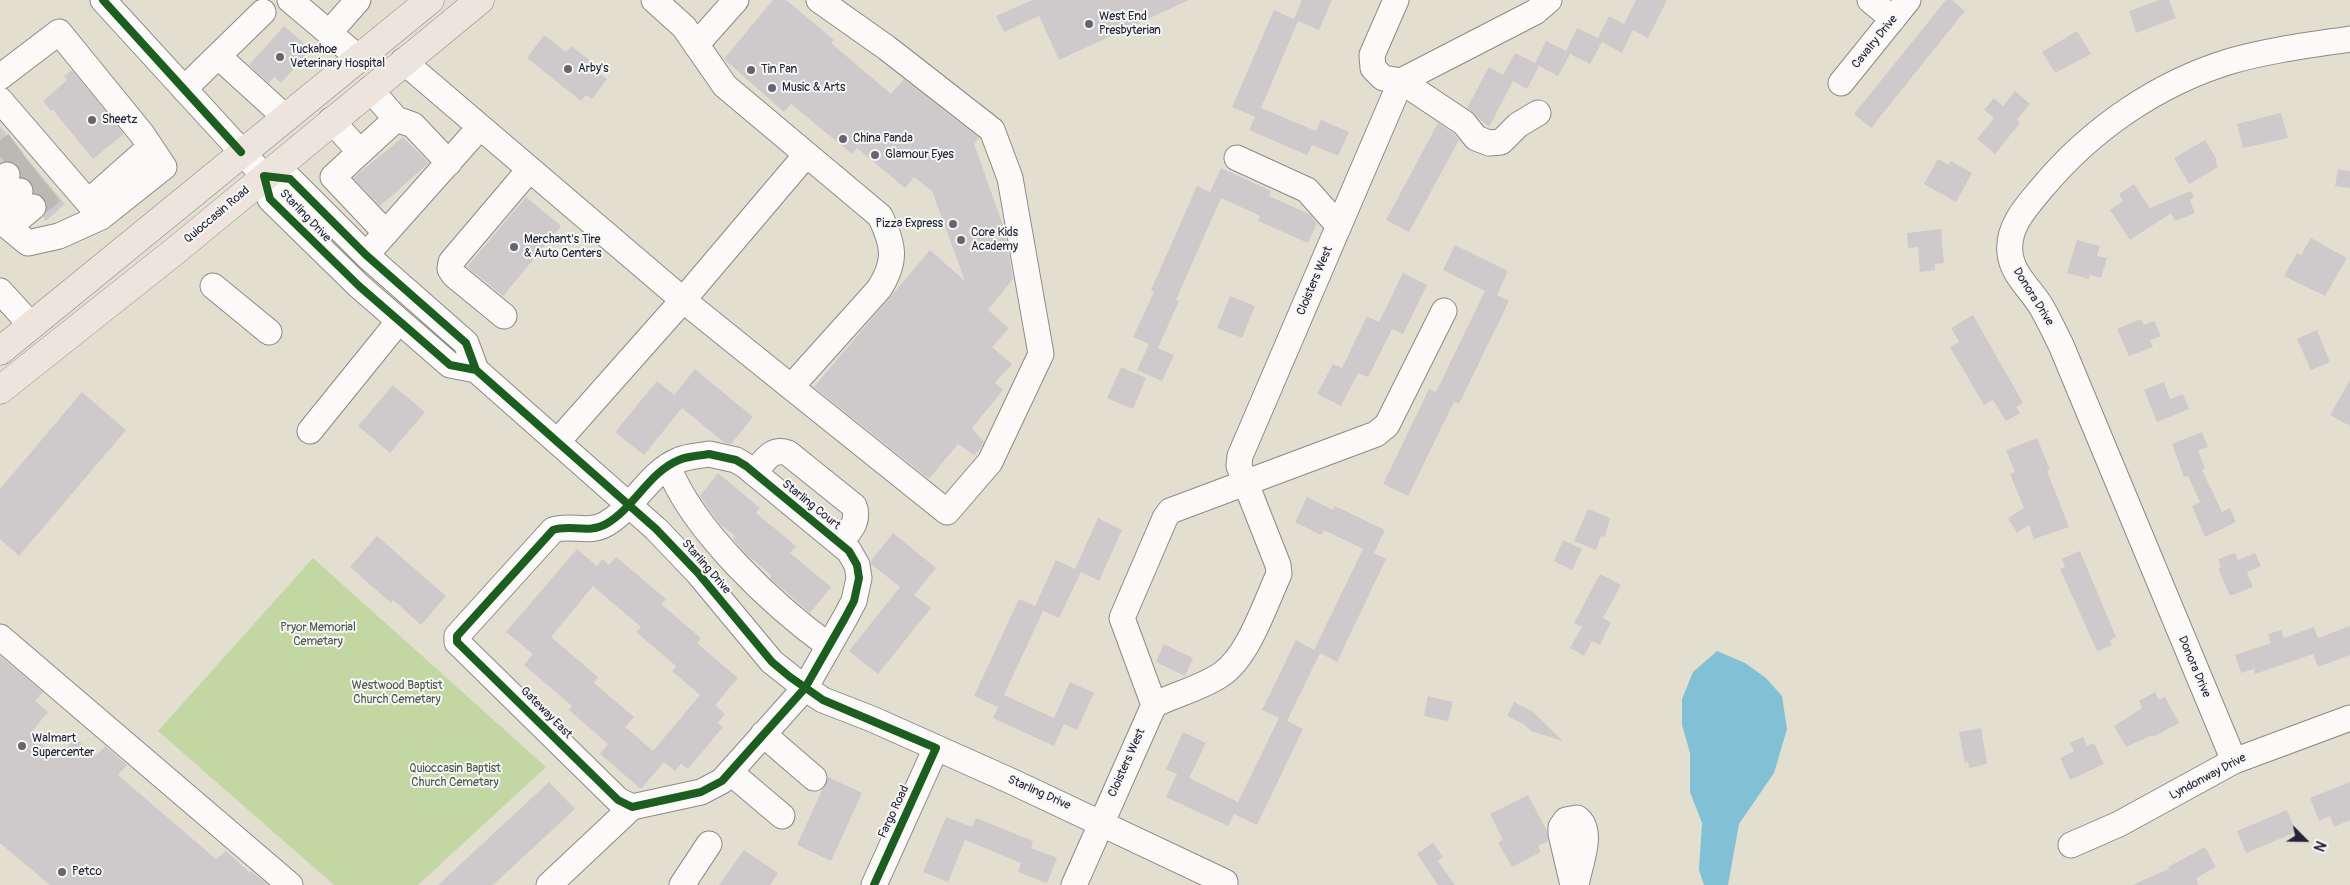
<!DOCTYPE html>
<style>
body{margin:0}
#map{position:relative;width:2350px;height:885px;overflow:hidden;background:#e2dfd0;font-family:Pangolin,sans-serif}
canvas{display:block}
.north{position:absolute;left:2280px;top:815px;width:50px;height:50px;-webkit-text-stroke:4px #f6f6f2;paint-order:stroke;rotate:113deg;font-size:14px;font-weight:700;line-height:20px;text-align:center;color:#22223b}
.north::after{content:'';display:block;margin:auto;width:18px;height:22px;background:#22223b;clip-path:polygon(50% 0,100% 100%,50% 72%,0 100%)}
</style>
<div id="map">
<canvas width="2350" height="885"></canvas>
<div class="north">N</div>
</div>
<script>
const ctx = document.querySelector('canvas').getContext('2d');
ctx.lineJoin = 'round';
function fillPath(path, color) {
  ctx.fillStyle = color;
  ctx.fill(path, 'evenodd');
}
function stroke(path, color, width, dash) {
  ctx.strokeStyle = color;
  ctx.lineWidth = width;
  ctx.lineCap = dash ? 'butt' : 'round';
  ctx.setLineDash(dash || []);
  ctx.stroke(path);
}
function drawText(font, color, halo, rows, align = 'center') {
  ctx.font = font + ' Pangolin,sans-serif';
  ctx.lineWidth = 4;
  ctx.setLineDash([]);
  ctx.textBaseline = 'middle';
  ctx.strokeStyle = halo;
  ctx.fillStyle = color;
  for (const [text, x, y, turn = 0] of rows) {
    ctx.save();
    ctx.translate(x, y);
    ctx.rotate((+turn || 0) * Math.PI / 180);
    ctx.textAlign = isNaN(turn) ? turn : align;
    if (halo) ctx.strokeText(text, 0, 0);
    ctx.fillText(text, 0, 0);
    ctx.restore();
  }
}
const green = new Path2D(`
 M313,558L546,767L418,885H334L158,731Z`);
const water = new Path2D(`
 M1717,651L1745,663L1766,678L1782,696L1787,729L1774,773L1739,824L1728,885H1704L1699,870L1702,823L1690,792V753L1682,725V699L1693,672Z`);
const building = new Path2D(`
 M773,0H786L834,40L831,43L891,94L904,79L979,138L974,144L1004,228L1013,279L988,310L1009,328L992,347L1012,364L995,383L1003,390L972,428L984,442L982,446L974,455L958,444L929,479L814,387L930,250L965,281L932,191L914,177L905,188L857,148L852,154L791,104L784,112L724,59Z
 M1032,0H1189L1059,60L1039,16L1004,32L996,16Z
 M1302,0H1332L1319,30L1298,21L1261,108L1316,131L1321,120L1349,132L1338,156L1312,145L1307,155L1249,130L1255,117L1232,107L1274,10L1294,19Z
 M1636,0H1667L1648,38L1633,30L1622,53L1602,42L1590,64L1570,54L1558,76L1539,66L1527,89L1513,81L1489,127L1467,108L1489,67L1503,75L1515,53L1535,63L1546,41L1566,51L1577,28L1598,38L1609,16L1624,24Z
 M1946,0H1952L1965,11L1871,128L1854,114Z
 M2160,0H2169L2176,18L2136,33L2129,11Z
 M284,26L311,49L281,83L274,77L269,83L249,65Z
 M2077,31L2091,54L2055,73L2042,52Z
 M544,35L566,52L571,46L592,62L589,66L607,79L592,99L586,95L581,101L527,58Z
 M72,70L124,134L93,159L53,110L51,111L43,101L67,80L64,76Z
 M2015,91L2030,104L2017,120L2020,123L1995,154L1977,139L1994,118L1984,110L1994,98L2003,106Z
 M2281,113L2288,138L2243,148L2237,124Z
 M1438,123L1454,134L1459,140L1409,232L1386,220Z
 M0,126L65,204L46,221L43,217L47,205L44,198L34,193L31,181L21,177L18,165L11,161L0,163Z
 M403,137L429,163L380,206L353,178Z
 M2205,140L2217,160L2215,161L2218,167L2189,184L2174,158Z
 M1938,159L1949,165L1950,161L1972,173L1956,202L1924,184Z
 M1221,168L1271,191L1269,196L1309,214L1317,223L1308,243L1258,221L1260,216L1221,198L1176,300L1179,301L1158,348L1174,355L1162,381L1137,370L1149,344L1133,337L1154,292L1151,290L1197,186L1210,192Z
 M2338,169L2350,171V188L2335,186Z
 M2134,184L2150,208L2191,191L2194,197L2190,200L2195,213L2175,221L2171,213L2130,240L2110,210L2123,201L2119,194Z
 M526,197L561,226L503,296L467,267Z
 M1941,229L1944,263L1935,264V270L1920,272L1918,247L1908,248L1907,233Z
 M2311,238L2347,258L2325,296L2284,276L2297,253L2301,255Z
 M2077,240L2100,246L2097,256L2107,258L2101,278L2090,275L2089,279L2067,273Z
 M1455,245L1508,271L1497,295L1509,301L1459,404L1454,402L1408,496L1383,484L1429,389L1436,392L1485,291L1443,270Z
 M1403,273L1427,285L1403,334L1392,329L1368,377L1358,373L1341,406L1317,394L1333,364L1342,368L1367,316L1379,322Z
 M1230,296L1255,306L1242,338L1217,328Z
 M1973,315L2023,403L2016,407L2020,413L2006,421L1993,400L1984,405L1950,347L1959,342L1951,328Z
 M2141,319L2144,325L2154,321L2161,336L2150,340L2153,347L2129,356L2117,329Z
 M2317,330L2330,362L2311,370L2297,339Z
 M1121,367L1146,378L1133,409L1107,398Z
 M695,369L753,417L731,444L725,443L682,408L644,455L615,432L657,381L674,395Z
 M2350,380V426L2330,415Z
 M2164,382L2170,399L2183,394L2189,409L2157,422L2144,390Z
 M393,385L425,412L390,453L358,426Z
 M82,392L126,430L19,556L0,539V489Z
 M2202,432L2208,447L2198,450L2205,469L2202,470L2222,512L2230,508L2236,522L2205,537L2192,506L2200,502L2188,476L2184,477L2172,444Z
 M2037,438L2050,470L2047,471L2069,527L2034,539L2029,525L2017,533L2008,518L2024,508L2010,474L2015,472L2006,450Z
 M718,473L760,508L756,513L796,546L790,553L831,587L810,613L770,578L771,575L746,554L733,539L735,536L720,524L708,508L700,496Z
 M1307,497L1333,510L1335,506L1385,530L1374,553L1386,559L1337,662L1320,653L1287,721L1303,729L1257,825L1234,814L1228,826L1166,797L1177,774L1166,769L1183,732L1206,743L1189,778L1238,802L1279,718L1262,710L1296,640L1314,650L1363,549L1324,530L1321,535L1295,522Z
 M1588,509L1610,518L1605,537L1601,536L1596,550L1574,541Z
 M1098,518L1122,530L1099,581L1081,572L1059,618L1043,611L1004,695L1054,718L1070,682L1094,693L1077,730L1064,724L1054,746L993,718L998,707L974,696L1019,599L1035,606L1056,560L1075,569Z
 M893,533L936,568L914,595L931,608L878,674L849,651L900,587L871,564V561Z
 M377,536L446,596L421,625L393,600L391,603L350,567Z
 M1563,540L1582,549L1572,570L1554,561Z
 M577,549L597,566L602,559L609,565L616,557L666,599L661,604L701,638L697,643L738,678L715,705L725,714L718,723L723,727L688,769L681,764L675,771L664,762L641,789L600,754L608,744L569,710L572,706L524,665L533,654L506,632ZM593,586L641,627L636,632L676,666L672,671L700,695L653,751L625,727L634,717L594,683L598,677L551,637Z
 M2080,551L2116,637L2110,640L2112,645L2097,651L2060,569L2065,567L2062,559Z
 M2235,553L2238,560L2255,553L2261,566L2247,572L2253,587L2230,596L2218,568L2221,567L2218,559Z
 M1600,574L1621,585L1603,618L1611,622L1600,645L1592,641L1584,656L1570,648L1582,627L1574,623Z
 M2350,626V655L2318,667L2313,654L2255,674L2254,669L2241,673L2235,655L2271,643L2268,634L2281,630L2284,638L2314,627L2318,638Z
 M1164,644L1193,658L1185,676L1156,662Z
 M0,656L43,692L35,701L48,712L30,734L58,758L75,738L96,756L105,746L127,765L118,775L216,859L226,851L250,873L251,871L268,885H50L0,843Z
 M2155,692L2159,700L2165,697L2179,723L2153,737L2152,735L2126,747L2114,726L2142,708L2139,701Z
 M1428,696L1453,702L1448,721L1424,716Z
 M1514,702L1532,711L1563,741L1531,731L1525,725L1507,716Z
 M1981,728L1987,764L1969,768L1968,762L1965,763L1959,732Z
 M2083,737L2087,746L2094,743L2104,764L2070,780L2060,758L2074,751L2070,743Z
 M828,777L862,793L831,861L797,845Z
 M549,782L575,809L493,885H438Z
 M2350,782V820L2334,827L2330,816L2319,821L2310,798Z
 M1528,795L1547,831L1548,841L1538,846L1541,852L1512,867L1498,843L1503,840L1490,814Z
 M2287,810L2296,832L2246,853L2237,831Z
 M946,817L972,827L976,818L1033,841L1031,848L1057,858L1047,883L1018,872L1021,863L965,840L948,882L923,872Z
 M1433,843L1443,857L1438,861L1455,885H1438L1417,854Z
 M2205,847L2216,867L2196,878L2199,885H2132L2169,869L2168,867Z
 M744,850L778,873L770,885H719Z`);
const minorTunnel = new Path2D(`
 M0,156L16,144
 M7,175L28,158
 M20,191L41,174
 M33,207L54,190`);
const minor = new Path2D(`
 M103,0L264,176L270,199L359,286L450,365L476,370
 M290,0L360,59
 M1396,0L1372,55L1373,68L1383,78L1401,81L1535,12L1549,0
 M1870,0L1893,19
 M329,33L358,0
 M696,45L736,0
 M218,56L285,117
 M403,61L683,300L806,155
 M0,77L59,32L142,134L164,167L101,217L0,100
 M1841,83L1908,0
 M184,89L263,12
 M370,89L396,119
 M331,120L360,152
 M1237,158L1307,190L1339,226
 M264,176L290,179L366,255L466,343L476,370L656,529L698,573L772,662L805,688L823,700L872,719L1013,782L1225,882V885
 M0,181L7,175
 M88,202L150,147
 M0,208L20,191
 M0,220L28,243L59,236L101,217
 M9,227L33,207
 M386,233L333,177L396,119L413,125L449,163
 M374,246L480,127
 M213,286L269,332
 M0,291L31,325
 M504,316L454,275L450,269L451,262L529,170
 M791,387L947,512L990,462L1041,354L1010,178L992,130L887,48L819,0
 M310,431L399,321
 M558,441L683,300L791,387L879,289C897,261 894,245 880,216L725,86L684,27L654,0
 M709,454L736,460L746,466L849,551L857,565L859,578L854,601L845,618L805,688L722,781L701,792L632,807L618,800L457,642V636L553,530C570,524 589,534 606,524C634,508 649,472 679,460C688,456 699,456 709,454Z
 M668,466C693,531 774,606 829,646
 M754,473C765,461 771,447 788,453L854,506C860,522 849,531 840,543
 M0,637L290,885
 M1154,705L1122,618L1165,518L1170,511L1376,434L1387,425L1444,311
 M763,734L814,778
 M2234,761L2061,345C2055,333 2049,320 2042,308C2032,290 2012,275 2010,253C2007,227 2026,207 2042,188C2091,129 2158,83 2231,61C2270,50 2310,45 2350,39
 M730,772L782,816
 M2071,845L2119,824L2234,761L2350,718
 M549,885L632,807
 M682,885L709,844
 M874,885L936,748
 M1074,885L1154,705C1176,694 1202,688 1222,674C1249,655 1265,604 1279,574L1278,565L1239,466L1240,456L1401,81L1464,123L1476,138L1489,143L1501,142L1518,125L1538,113
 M1573,885L1561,834V827L1566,820L1577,818C1595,831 1579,866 1576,885`);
const major = new Path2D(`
 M0,351L430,0
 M0,390L175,251L480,0`);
const cycleway = new Path2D(`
 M103,0L241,152
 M476,370L450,365L359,286L270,199L264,176L290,179L366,255L466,343L476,370L656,529L698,573L772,662L790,677L823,700L936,748L874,885
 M709,454L736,460L746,466L849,551L857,565L859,578L854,601L845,618L805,688L722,781L701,792L632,807L618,800L457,642V636L553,530C570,524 589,534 606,524C634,508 649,472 679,460C688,456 699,456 709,454Z`);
const markers = [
 [1089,24,5,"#65646f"],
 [280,57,5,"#65646f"],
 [568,69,5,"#65646f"],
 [751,70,5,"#65646f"],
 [772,88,5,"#65646f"],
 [92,120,5,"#65646f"],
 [843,139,5,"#65646f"],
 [875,155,5,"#65646f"],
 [953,224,5,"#65646f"],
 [961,240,5,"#65646f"],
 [514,247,5,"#65646f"],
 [22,746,5,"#65646f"],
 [62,872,5,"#65646f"]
];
const poiNames = [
 ["West End",1099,17],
 ["Presbyterian",1099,31],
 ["Tuckahoe",290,50],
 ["Veterinary Hospital",290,64],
 ["Arby's",578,69],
 ["Tin Pan",761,70],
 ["Music & Arts",782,88],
 ["Sheetz",102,120],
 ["China Panda",853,139],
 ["Glamour Eyes",885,155],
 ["Pizza Express",943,224,"right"],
 ["Core Kids",971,233],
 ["Academy",971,247],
 ["Merchant's Tire",524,240],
 ["& Auto Centers",524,254],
 ["Walmart",32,739],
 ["Supercenter",32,753],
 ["Petco",72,872]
];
const streetNames = [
 ["Cavalry Drive",1875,42,-51],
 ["Quioccasin Road",217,215,-40],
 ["Starling Drive",305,216,46],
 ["Cloisters West",1315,281,-67],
 ["Donora Drive",2033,297,58],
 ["Starling Court",811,505,39],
 ["Starling Drive",706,567,49],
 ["Donora Drive",2194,667,67],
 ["Gateway East",546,713,45],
 ["Cloisters West",1127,763,-66],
 ["Lyndonway Drive",2208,777,-28],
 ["Starling Drive",1039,793,24],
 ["Fargo Road",894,812,-65]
];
const parkNames = [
 ["Pryor Memorial",318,628],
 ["Cemetary",318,642],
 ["Westwood Baptist",397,686],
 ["Church Cemetary",397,700],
 ["Quioccasin Baptist",455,769],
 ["Church Cemetary",455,783]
];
fillPath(green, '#c3d7a2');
fillPath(water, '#82c0d5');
fillPath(building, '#cecacc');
stroke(minorTunnel, '#bcb9b2', 25, [25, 12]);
stroke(minor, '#8c8a86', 27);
stroke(major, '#8c8a86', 29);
stroke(minor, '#fbfaf8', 25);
stroke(major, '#ede5dd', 28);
stroke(cycleway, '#1b5e20', 8);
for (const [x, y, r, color] of markers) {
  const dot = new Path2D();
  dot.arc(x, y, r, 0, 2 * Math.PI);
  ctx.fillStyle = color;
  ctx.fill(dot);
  stroke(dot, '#f6f6f2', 2);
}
drawText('12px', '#22223b', '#f6f6f2', poiNames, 'left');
drawText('12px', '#22223b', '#f6f6f2', streetNames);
drawText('12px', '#4b574e', '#f6f6f2', parkNames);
</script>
